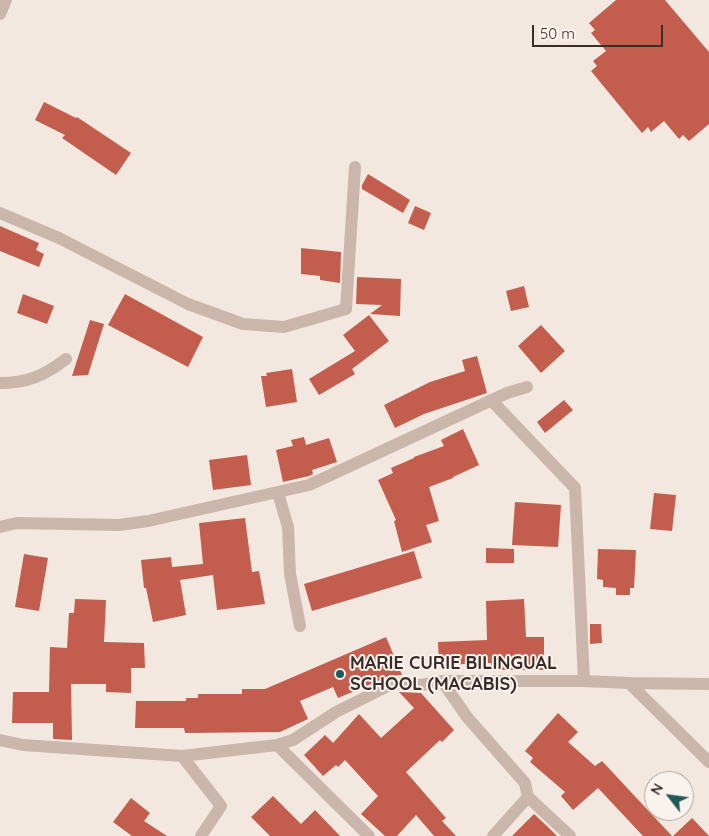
<!DOCTYPE html>
<style>
body{margin:0}
#map{position:relative;width:709px;height:836px;overflow:hidden;background:#f3e8e0;font-family:Quicksand,sans-serif}
canvas{display:block}
.north{position:absolute;left:644px;top:771px;width:50px;height:50px;box-sizing:border-box;background:#faf2ec;border:1px solid #ada39e;border-radius:50%;rotate:300deg;font-size:14px;font-weight:700;line-height:20px;text-align:center;color:#392d2a}
.north::after{content:'';display:block;margin:auto;width:18px;height:22px;background:#205a58;clip-path:polygon(50% 0,100% 100%,50% 72%,0 100%)}
.scale{position:absolute;left:532px;top:25px;width:131px;height:22px;box-sizing:border-box;border:2px solid #392d2a;border-top:0;padding-left:6px;font-size:15px;line-height:18px;white-space:nowrap;color:#392d2a;-webkit-text-stroke:4px #faf2ec;paint-order:stroke}
</style>
<div id="map">
<canvas width="709" height="836"></canvas>
<div class="north">N</div>
<div class="scale">50 m</div>
</div>
<script>
const ctx = document.querySelector('canvas').getContext('2d');
ctx.lineJoin = 'round';
function fillPath(path, color) {
  ctx.fillStyle = color;
  ctx.fill(path, 'evenodd');
}
function stroke(path, color, width, dash) {
  ctx.strokeStyle = color;
  ctx.lineWidth = width;
  ctx.lineCap = dash ? 'butt' : 'round';
  ctx.setLineDash(dash || []);
  ctx.stroke(path);
}
function drawText(font, color, halo, rows, align = 'center') {
  ctx.font = font + ' Quicksand,sans-serif';
  ctx.lineWidth = 4;
  ctx.setLineDash([]);
  ctx.textBaseline = 'middle';
  ctx.strokeStyle = halo;
  ctx.fillStyle = color;
  for (const [text, x, y, turn = 0] of rows) {
    ctx.save();
    ctx.translate(x, y);
    ctx.rotate((+turn || 0) * Math.PI / 180);
    ctx.textAlign = isNaN(turn) ? turn : align;
    if (halo) ctx.strokeText(text, 0, 0);
    ctx.fillText(text, 0, 0);
    ctx.restore();
  }
}
const building = new Path2D(`
 M616,0H665L709,52V124L689,141L683,135L679,139L664,121L651,132L648,127L642,133L591,71L597,66L593,61L606,51L591,33L595,30L589,23Z
 M44,102L76,118L77,117L131,153L116,175L62,138L65,135L35,120Z
 M368,174L410,200L403,213L362,189V185Z
 M415,206L431,213L424,230L408,223Z
 M0,226L39,243L36,250L44,254L39,267L0,251Z
 M301,248L341,252L340,283L320,280V276L301,274Z
 M357,277L401,279L400,316L370,314L382,305L356,304Z
 M524,286L529,307L511,311L506,291Z
 M23,294L54,306L47,324L17,313Z
 M125,294L203,337L188,367L108,325Z
 M369,315L389,341L352,369L355,374L319,395L309,379L355,351L343,335Z
 M90,320L104,324L88,375L72,376Z
 M541,325L565,351L541,373L518,346Z
 M477,356L487,393L424,414L395,428L384,405L430,382L465,371L462,360Z
 M292,369L297,402L266,407L261,376H267L266,373Z
 M564,400L573,410L545,433L537,422Z
 M463,429L479,465L453,477V478L429,487L439,521L426,525L432,542L402,552L394,521L396,520L378,480L393,473L391,468L414,458V457L444,446L441,440Z
 M304,437L306,445L329,438L337,462L312,470L313,474L309,476L283,482L276,450L293,446L291,440Z
 M247,455L251,485L213,490L209,460Z
 M654,493L676,495L672,531L650,529Z
 M515,502L561,505L558,547L512,545Z
 M245,518L252,572L259,571L265,604L217,610L213,575L180,580L186,615L153,622L146,588H144L141,560L171,557L172,567L203,564L199,523Z
 M486,548L514,549V563H486Z
 M598,549L636,550L634,588H630V595H616V588L603,587V580L597,579Z
 M414,551L422,578L312,611L304,584Z
 M24,554L48,558L39,611L15,607Z
 M75,599L106,600L104,642L144,643L145,668H131V693L106,692V684H71L72,740L53,739V723H12L13,692H49L50,647L67,648L69,613H74Z
 M524,599L526,637H544V670H491V663L439,665L438,642L487,640L486,601Z
 M590,624H601L602,643L590,644Z
 M386,637L402,675L390,676L338,698L333,687L300,701L308,719L280,732L185,733L184,728H135L136,701H186V698H198V694H242V689H265Z
 M399,692L421,693L454,730L442,742L440,740L406,772L446,818L442,821L456,836H434L416,815L397,836H385L361,814L378,796L345,760L338,767L336,765L323,776L304,755L325,735L333,743L359,714L381,738L414,708Z
 M558,713L578,732L568,742L595,766L602,761L672,836H643L598,788L573,810L561,796L565,792L530,762L533,758L525,751Z
 M273,796L301,824L315,810L340,836H270L251,817Z
 M131,798L150,813L144,821L167,836H132L113,822Z
 M534,814L549,828L557,836H512Z
 M692,818L709,836H673Z`);
const street = new Path2D(`
 M0,14L6,0
 M0,213L59,238L188,304L243,324L284,327L346,309L355,167
 M0,383C27,383 44,376 66,359
 M491,400L575,488L584,681
 M278,493L288,527L290,574L300,626
 M0,527L17,523L119,525L148,521L309,485L507,393L527,387
 M442,681H584L629,683L709,762
 M629,683L709,684
 M0,740L23,745L182,756L277,745L293,740L336,712L394,683L421,685L442,681L467,717L525,783L528,797L570,836
 M277,745L369,836
 M182,756L221,806L201,836
 M493,836L528,797`);
const markers = [
 [340,674,5,"#205a58"]
];
const poiNames = [
 ["MARIE CURIE BILINGUAL",350,664],
 ["SCHOOL (MACABIS)",350,685]
];
fillPath(building, '#c35d4d');
stroke(street, '#cbb6ab', 12);
for (const [x, y, r, color] of markers) {
  const dot = new Path2D();
  dot.arc(x, y, r, 0, 2 * Math.PI);
  ctx.fillStyle = color;
  ctx.fill(dot);
  stroke(dot, '#faf2ec', 2);
}
drawText('bold 18px', '#392d2a', '#faf2ec', poiNames, 'left');
</script>
